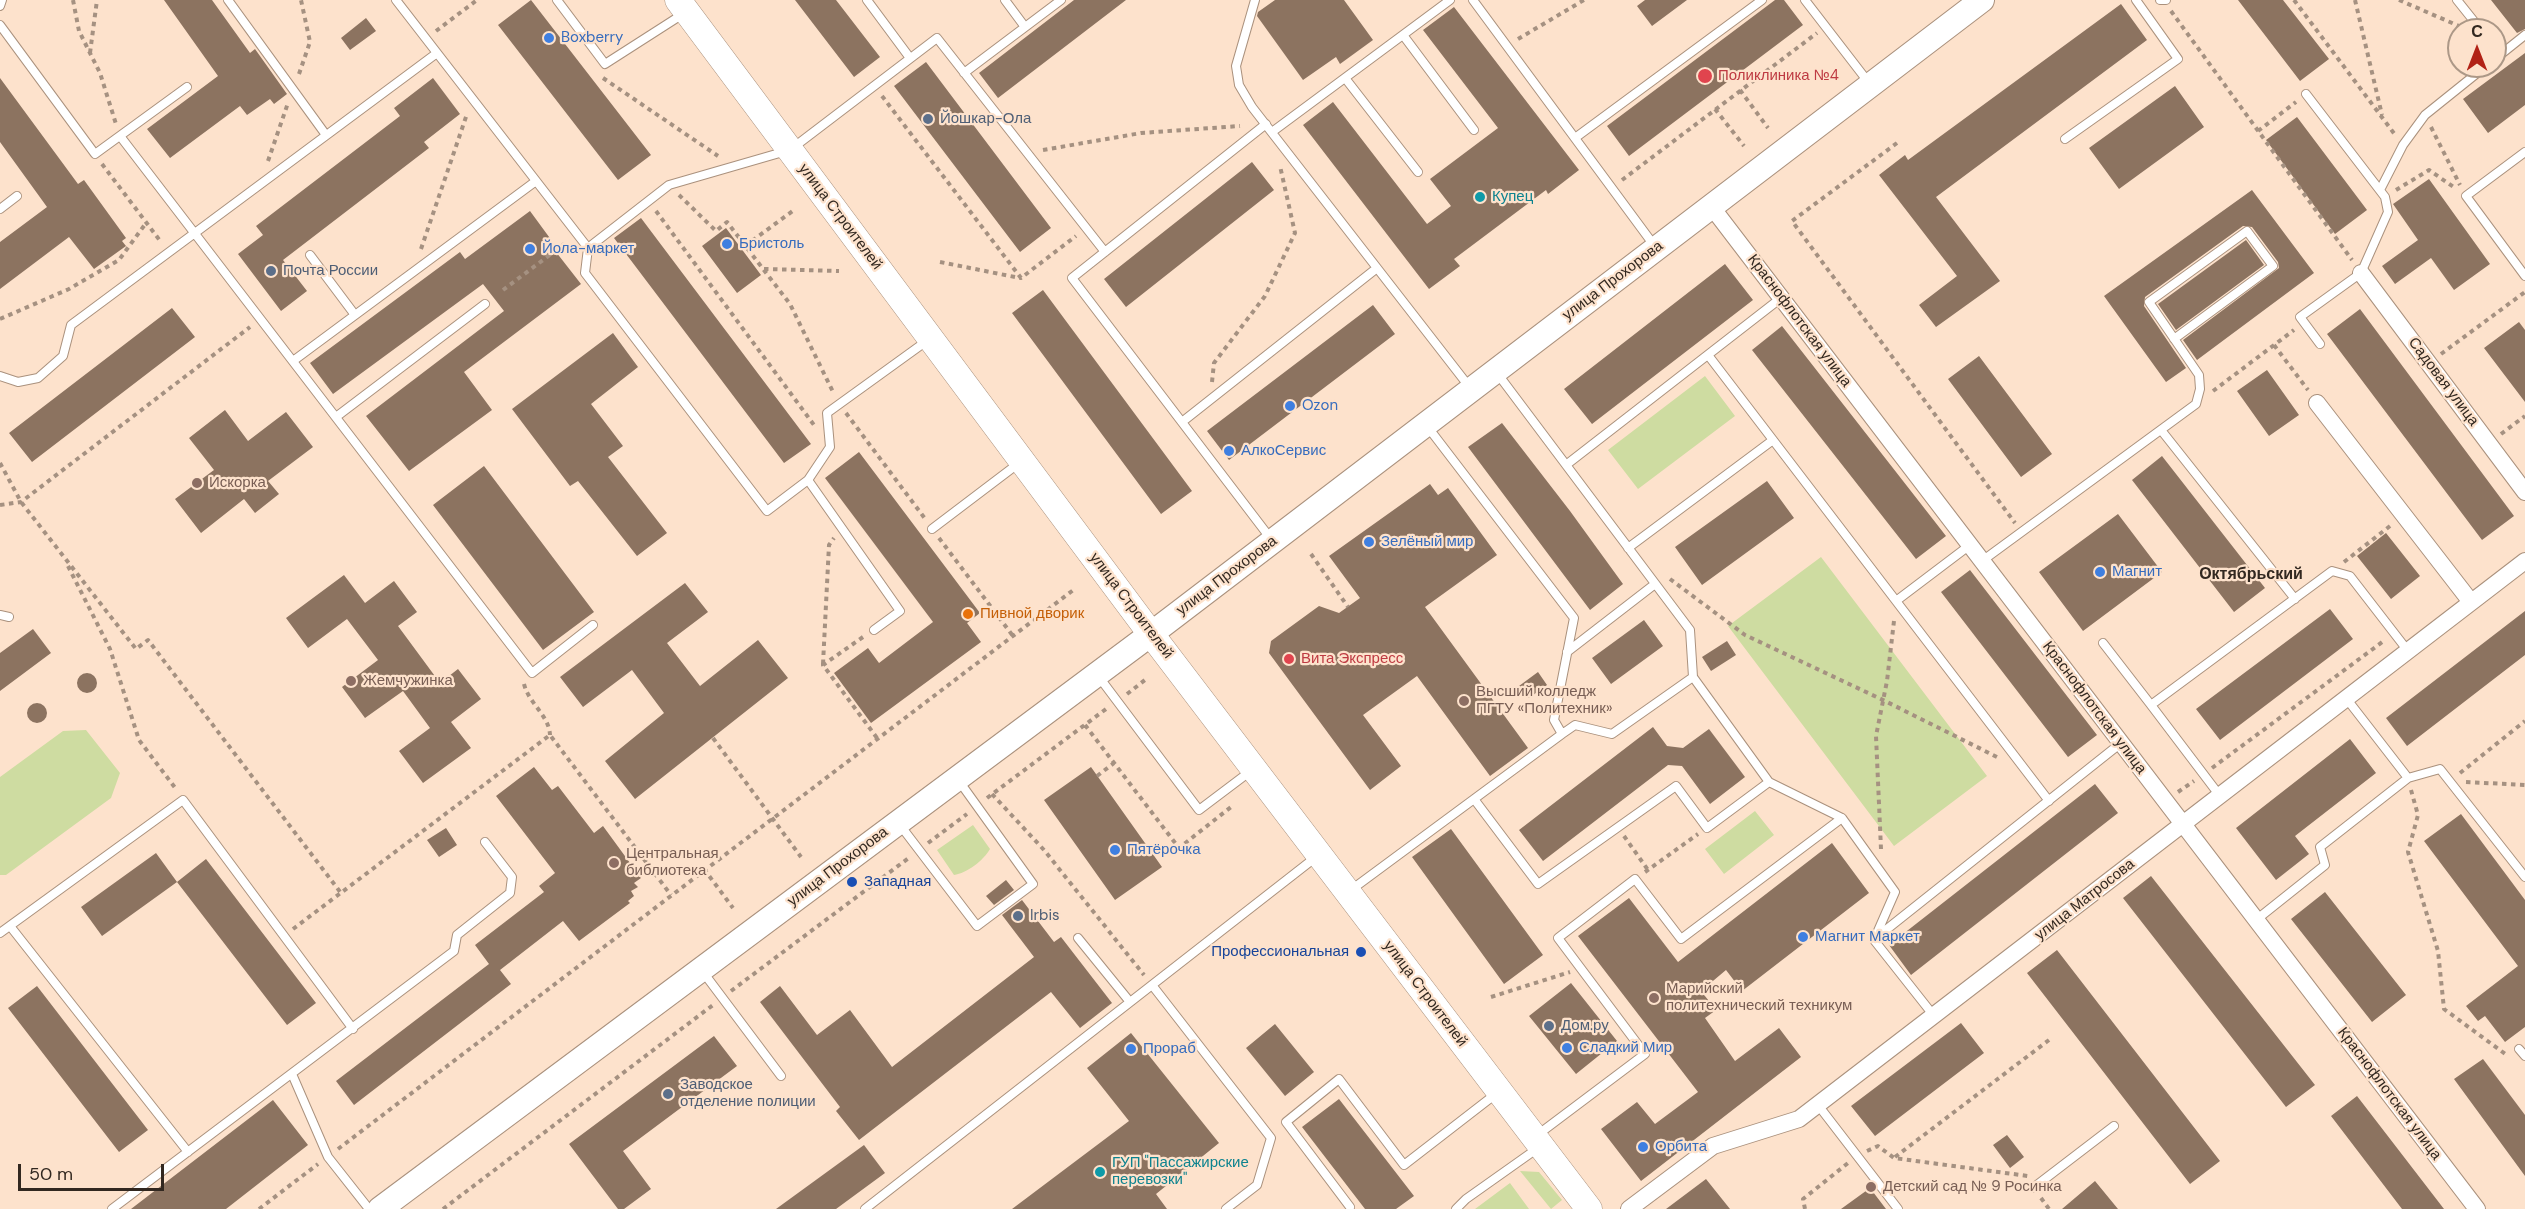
<!DOCTYPE html>
<meta charset="utf-8">
<style>
body{margin:0}
#map{position:relative;width:2525px;height:1209px;overflow:hidden;background:#fde2cc;font-family:"DM Sans",sans-serif}
canvas{display:block}
.north{position:absolute;left:2447px;top:18px;width:60px;height:60px;box-sizing:border-box;background:#fde2cc;border:2px solid #ac9887;border-radius:50%;rotate:0deg;font-size:16px;font-weight:700;line-height:24px;text-align:center;color:#322820}
.north::after{content:'';display:block;margin:auto;width:21px;height:27px;background:#b12216;clip-path:polygon(50% 0,100% 100%,50% 72%,0 100%)}
.scale{position:absolute;left:18px;top:1164px;width:146px;height:27px;box-sizing:border-box;border:3px solid #322820;border-top:0;padding-left:8px;font-size:18px;line-height:21px;white-space:nowrap;color:#322820;-webkit-text-stroke:4px #fde2cc;paint-order:stroke}
</style>
<div id="map">
<canvas width="2525" height="1209"></canvas>
<div class="north">С</div>
<div class="scale">50 m</div>
</div>
<script>
const ctx = document.querySelector('canvas').getContext('2d');
ctx.lineJoin = 'round';
function fillPath(path, color) {
  ctx.fillStyle = color;
  ctx.fill(path, 'evenodd');
}
function stroke(path, color, width, dash) {
  ctx.strokeStyle = color;
  ctx.lineWidth = width;
  ctx.lineCap = dash ? 'butt' : 'round';
  ctx.setLineDash(dash || []);
  ctx.stroke(path);
}
function drawText(font, color, halo, rows, align = 'center') {
  ctx.font = font + ' "DM Sans",sans-serif';
  ctx.lineWidth = 4.5;
  ctx.setLineDash([]);
  ctx.textBaseline = 'middle';
  ctx.strokeStyle = halo;
  ctx.fillStyle = color;
  for (const [text, x, y, turn = 0] of rows) {
    ctx.save();
    ctx.translate(x, y);
    ctx.rotate((+turn || 0) * Math.PI / 180);
    ctx.textAlign = isNaN(turn) ? turn : align;
    if (halo) ctx.strokeText(text, 0, 0);
    ctx.fillText(text, 0, 0);
    ctx.restore();
  }
}
const green = new Path2D(`
 M1705,376L1735,416L1638,489L1608,450Z
 M1821,557L1987,776L1894,846L1728,626Z
 M86,730L120,773L111,798L6,875H0V777L63,731Z
 M1755,811L1774,835L1724,874L1705,849Z
 M973,825L990,849C983,861 967,873 954,875L937,850Z
 M1520,1171L1539,1172L1562,1200L1551,1209Z
 M1510,1183L1529,1209H1475Z`);
const building = new Path2D(`
 M164,0H212L250,53L255,49L287,94L274,104L270,99L247,115L240,106L170,158L147,129L218,76Z
 M531,0L651,155L618,180L498,25Z
 M795,0H836L880,57L854,77Z
 M1074,0H1126L998,98L979,73Z
 M1275,0H1344L1373,40L1340,64L1336,57L1303,80L1257,16L1258,12Z
 M1645,0H1687L1652,26L1637,6Z
 M1775,0H1784L1803,25L1629,156L1607,126Z
 M2238,0H2283L2329,59L2300,81Z
 M2491,0H2525V29L2517,33Z
 M2121,4L2147,40L1936,197L2000,281L1936,327L1919,305L1957,276L1879,175L1905,155L1908,160Z
 M1454,7L1579,170L1548,194L1546,190L1454,259L1460,266L1429,289L1303,125L1333,102L1427,224L1451,206L1430,179L1498,128L1423,30Z
 M366,18L376,31L350,50L341,38Z
 M2525,53V105L2488,133L2463,99Z
 M926,62L1051,228L1020,252L894,86Z
 M0,78L78,184L84,180L126,238L122,241L126,246L94,269L69,237L0,289V242L47,207L0,142Z
 M433,78L460,114L424,142L429,148L283,260L307,291L281,311L238,254L263,235L256,226L400,116L394,108Z
 M2175,86L2204,127L2119,189L2089,148Z
 M2297,117L2367,210L2335,234L2266,140Z
 M1252,162L1274,190L1126,307L1104,279Z
 M2429,179L2490,264L2454,290L2431,258L2395,284L2382,266L2418,240L2393,204Z
 M2252,190L2314,273L2197,360L2183,340L2279,268L2278,262L2252,227L2243,226L2145,297L2144,306L2186,368L2166,382L2104,296Z
 M530,211L552,241L549,243L581,284L464,372L492,410L409,471L366,416L504,311L483,284L333,394L310,363L460,252L465,259Z
 M641,218L811,444L784,463L614,238Z
 M726,228L761,275L737,293L702,246Z
 M2246,240L2264,265L2176,330L2158,304Z
 M1725,264L1753,300L1592,424L1564,389Z
 M1043,290L1192,491L1161,514L1012,313Z
 M1373,305L1395,334L1229,460L1207,431Z
 M172,308L195,337L32,462L9,433Z
 M2360,309L2514,516L2482,540L2327,334Z
 M2519,322L2525,330V402L2484,348Z
 M1782,326L1946,536L1916,559L1752,350Z
 M613,333L638,367L591,404L623,446L608,457L667,533L637,556L578,481L570,486L512,409Z
 M1979,356L2052,454L2021,477L1948,379Z
 M2267,370L2299,415L2269,436L2237,391Z
 M225,410L248,441L286,412L313,447L268,481L279,494L255,513L244,499L201,533L175,499L214,470L189,438Z
 M1502,423L1570,511L1623,584L1590,610L1468,447Z
 M859,452L980,613L967,623L981,642L871,723L834,673L868,648L879,663L933,622L825,478Z
 M2162,456L2265,588L2234,612L2132,480Z
 M484,466L594,612L543,650L433,505Z
 M1767,481L1794,518L1702,585L1675,547Z
 M1430,484L1438,495L1448,488L1497,555L1425,607L1528,748L1490,776L1417,676L1363,715L1401,766L1370,790L1269,653L1271,641L1319,606L1339,613L1360,598L1329,556Z
 M2118,514L2162,572L2083,631L2039,572Z
 M2386,533L2420,576L2391,599L2357,556Z
 M1970,570L2097,735L2068,757L1941,592Z
 M344,575L365,603L394,581L417,612L398,626L440,683L458,669L481,699L451,722L471,748L423,783L399,751L430,728L403,691L365,718L342,687L378,660L347,619L308,648L286,618Z
 M685,583L708,612L667,643L700,686L758,640L788,678L635,799L605,761L664,713L632,670L583,707L560,677Z
 M2330,609L2353,639L2220,740L2196,709Z
 M2525,611V655L2407,746L2386,718Z
 M1644,620L1663,646L1611,684L1592,658Z
 M33,629L51,653L0,691V653Z
 M1727,641L1736,655L1711,671L1702,657Z
 M1538,672L1547,685L1529,698L1519,686Z
 M77 683a10 10 0 1 1 20 0a10 10 0 1 1-20 0Z
 M27 713a10 10 0 1 1 20 0a10 10 0 1 1-20 0Z
 M1653,727L1667,746L1683,748L1709,729L1745,777L1710,804L1682,766L1668,765L1543,861L1519,830Z
 M2350,739L2376,773L2295,836L2309,854L2276,880L2236,828Z
 M534,767L552,790L558,786L594,833L603,826L641,878L634,883L638,887L631,891L634,896L628,901L630,903L579,941L563,921L500,970L511,984L354,1105L336,1081L489,964L475,945L544,892L539,886L555,873L496,796Z
 M1091,767L1162,867L1115,900L1044,800Z
 M2095,784L2118,813L1911,975L1889,945Z
 M2461,814L2525,900V1027L2505,1042L2485,1016L2478,1021L2466,1006L2518,966L2424,841Z
 M446,828L457,845L439,857L427,840Z
 M1451,829L1543,955L1504,984L1412,857Z
 M1832,843L1869,893L1742,991L1726,970L1701,991L1716,1010L1705,1018L1735,1061L1779,1028L1801,1057L1641,1181L1601,1129L1637,1102L1655,1124L1698,1092L1578,936L1629,898L1678,962Z
 M156,853L177,882L102,936L81,907Z
 M206,859L316,1003L287,1025L177,882Z
 M2151,876L2315,1085L2286,1107L2123,898Z
 M1006,880L1014,890L994,905L986,896Z
 M2325,892L2406,995L2372,1022L2291,919Z
 M1022,900L1054,942L1061,937L1112,1003L1080,1028L1051,992L859,1140L836,1111L840,1107L760,1002L780,986L817,1035L850,1010L892,1067L1034,957L1002,915Z
 M2057,950L2220,1161L2190,1184L2027,973Z
 M1571,983L1617,1041L1576,1074L1529,1016Z
 M37,986L148,1130L119,1152L8,1008Z
 M1961,1023L1984,1053L1875,1136L1851,1106Z
 M1275,1024L1314,1072L1285,1096L1246,1048Z
 M1131,1033L1219,1143L1156,1194L1167,1209H1012L1129,1121L1087,1068Z
 M714,1036L737,1066L623,1151L651,1189L624,1209H618L569,1144Z
 M2483,1059L2525,1115V1176L2454,1079Z
 M2357,1096L2444,1209H2402L2331,1116Z
 M1339,1099L1414,1196L1396,1209H1365L1302,1127Z
 M273,1100L308,1145L226,1209H131Z
 M2007,1135L2024,1157L2010,1168L1993,1145Z
 M864,1145L885,1173L836,1209H776Z
 M1706,1179L1730,1209H1666Z
 M2095,1181L2118,1209H2062Z
 M1870,1188L1886,1209H1841Z`);
const path = new Path2D(`
 M73,0L79,31L100,73L116,124
 M2294,0L2396,136
 M2355,0L2382,115
 M2399,0L2459,26
 M2171,11L2352,260
 M436,31L477,0
 M1518,39L1584,0
 M90,53L97,0
 M299,74L310,42L301,0
 M603,78L718,156
 M1740,90L1768,128
 M882,96L1021,278L1076,236
 M1715,109L1744,146
 M2431,127L2460,185
 M2258,131L2296,102
 M1897,143L1792,221L2015,523
 M1043,150L1141,133L1240,126
 M268,161L288,103
 M102,164L161,242
 M1622,180L1817,33
 M2396,190L2429,170L2455,188
 M679,195L716,231L727,222L790,304L834,394
 M656,211L814,425
 M745,246L794,210
 M421,249L467,114
 M940,262L1020,278
 M764,269L839,271
 M503,290L567,242
 M0,319L69,289L119,260L146,223
 M2274,345L2308,390
 M2441,354L2525,292
 M1212,382L1214,363L1265,296L1295,233L1280,166
 M2213,391L2294,330
 M846,413L926,520
 M2501,434L2525,416
 M0,463L21,502L136,649L148,640L341,893
 M0,505L21,502L250,327
 M939,538L1013,636
 M1311,554L1348,607
 M2344,562L2390,526
 M68,566L110,649L139,740L176,789
 M1670,579L1745,635L1883,700L1997,757
 M863,637L823,665L877,738
 M823,664L829,545L834,538
 M524,684C529,704 549,715 550,735
 M1127,694L1145,680
 M1085,725L1179,848L1231,807
 M713,738L801,857
 M2212,768L2385,640
 M2460,773L2525,721
 M1097,776L1114,763
 M2466,782L2525,785
 M2411,790L2418,815L2408,852L2438,951L2444,1009L2508,1056
 M2178,792L2194,781
 M992,794L1044,850L1144,975
 M987,798L1106,709
 M1624,836L1648,870
 M928,843L967,814
 M1881,849L1876,736L1887,681L1894,621
 M704,869L733,908
 M1645,872L1698,834
 M293,929L550,735L671,895
 M731,991L910,857
 M1491,997L1570,972
 M338,1149L1076,588
 M1867,1151L1878,1146L1894,1158L2028,1176
 M1895,1157L2049,1040
 M2041,1198L2049,1209
 M259,1209L318,1164
 M443,1209L713,1005
 M1805,1209L1803,1199L1848,1163`);
const lane = new Path2D(`
 M228,0L326,135
 M396,0L588,248L585,273L767,511L808,480L830,447L827,413L928,340
 M557,0L605,64L683,14
 M867,0L910,58
 M1005,0L1025,27
 M1255,0L1236,66L1239,85L1252,107L1471,389
 M1473,0L1656,248
 M1805,0L1869,83
 M2160,0H2166
 M2457,0L2481,30
 M0,6L2,0
 M0,25L95,154L187,87
 M1403,35L1474,130
 M2495,59L2525,35
 M964,73L1061,0
 M1345,78L1418,172
 M2306,94L2385,197L2388,212L2361,273L2300,317L2320,344
 M1266,124L1072,278L1271,539
 M1272,132L1450,0
 M120,136L532,673L593,625
 M1575,138L1762,0
 M2065,139L2178,59L2136,0
 M2525,152L2466,196L2525,276
 M2380,190L2403,145L2425,115L2486,66
 M0,209L17,196
 M588,248L669,185L790,150L937,38L1105,252
 M310,255L355,315
 M1708,355L2049,801
 M293,361L536,181
 M1497,373L1690,630L1693,677
 M0,376L18,382L38,378L63,356L71,325L437,53
 M336,417L485,304
 M1182,422L1377,268
 M1427,426L1574,618L1554,720L1562,734
 M2161,430L2295,599
 M1566,465L1781,298
 M808,480L900,611L874,630
 M932,529L1019,463
 M1628,548L1773,440
 M1982,561L2196,404L2200,389L2199,375L2149,302L2247,231L2273,266L2174,339
 M1896,601L1970,545
 M0,615L9,617
 M2103,643L2151,705
 M1567,652L1655,584
 M1099,677L1199,810L1252,770
 M2346,698L2408,778
 M1769,782L1842,818
 M2220,796L2151,705L2332,571L2350,576L2408,651
 M900,825L977,926L1033,884L959,781
 M1351,890L1562,734L1575,725L1612,734L1693,677L1769,782L1707,828L1676,786L1538,884L1474,799
 M2256,920L2325,865L2320,847L2408,778L2440,769L2525,877
 M10,926L188,1152
 M0,933L183,800L353,1029
 M1877,937L2121,743
 M1078,938L1130,1002
 M703,972L781,1076
 M1152,985L1271,1138L1257,1185L1226,1209
 M2519,1049L2525,1056
 M292,1074L328,1157L369,1209
 M1818,1105L1898,1209
 M1536,1136L1645,1054L1558,938L1635,879L1681,939L1842,818L1895,892L1874,940L1934,1016
 M2033,1188L2114,1126
 M1350,1207L1286,1122L1339,1079L1404,1165L1497,1093
 M112,1209L454,951L457,935L510,893L512,877L485,842
 M865,1209L1316,857
 M1456,1209L1466,1199L1538,1148`);
const street = new Path2D(`
 M1711,206L2477,1209
 M2361,273L2525,492
 M2317,403L2471,602
 M1629,1209L1713,1146L1799,1119L2525,561`);
const secondary = new Path2D(`
 M380,1209L1151,634L1982,0`);
const primary = new Path2D(`
 M678,0L1151,634L1589,1209`);
const markers = [
 [549,38,6,"#3f7fe0"],
 [1705,76,8,"#e0444e"],
 [928,119,6,"#5c6f8a"],
 [1480,197,6,"#0f9aa8"],
 [727,244,6,"#3f7fe0"],
 [530,249,6,"#3f7fe0"],
 [271,271,6,"#5c6f8a"],
 [1290,406,6,"#3f7fe0"],
 [1229,451,6,"#3f7fe0"],
 [197,483,6,"#8d6e63"],
 [1369,542,6,"#3f7fe0"],
 [2100,572,6,"#3f7fe0"],
 [968,614,6,"#e8710a"],
 [1289,659,6,"#e0444e"],
 [351,681,6,"#8d6e63"],
 [1464,701,6,"#8d6e63"],
 [1115,850,6,"#3f7fe0"],
 [614,863,6,"#8d6e63"],
 [852,882,6,"#1a4fb4"],
 [1018,916,6,"#5c6f8a"],
 [1803,937,6,"#3f7fe0"],
 [1361,952,6,"#1a4fb4"],
 [1654,998,6,"#8d6e63"],
 [1549,1026,6,"#5c6f8a"],
 [1567,1048,6,"#3f7fe0"],
 [1131,1049,6,"#3f7fe0"],
 [668,1094,6,"#5c6f8a"],
 [1643,1147,6,"#3f7fe0"],
 [1100,1172,6,"#0f9aa8"],
 [1871,1187,6,"#8d6e63"]
];
const shopNames = [
 ["Boxberry",561,38],
 ["Бристоль",739,244],
 ["Йола-маркет",542,249],
 ["Ozon",1302,406],
 ["АлкоСервис",1241,451],
 ["Зелёный мир",1381,542],
 ["Магнит",2112,572],
 ["Пятёрочка",1127,850],
 ["Магнит Маркет",1815,937],
 ["Сладкий Мир",1579,1048],
 ["Прораб",1143,1049],
 ["Орбита",1655,1147]
];
const healthNames = [
 ["Поликлиника №4",1718,76],
 ["Вита Экспресс",1301,659]
];
const serviceNames = [
 ["Йошкар-Ола",940,119],
 ["Почта России",283,271],
 ["Irbis",1030,916],
 ["Дом.ру",1561,1026],
 ["Заводское",680,1085],
 ["отделение полиции",680,1102]
];
const cultureNames = [
 ["Купец",1492,197],
 ["ГУП \"Пассажирские",1112,1163],
 ["перевозки\"",1112,1180]
];
const streetNames = [
 ["улица Строителей",840,217,53],
 ["улица Прохорова",1613,281,-37],
 ["Краснофлотская улица",1799,321,53],
 ["Садовая улица",2443,382,53],
 ["улица Прохорова",1227,576,-37],
 ["улица Строителей",1131,606,53],
 ["Краснофлотская улица",2094,708,53],
 ["улица Прохорова",838,867,-37],
 ["улица Матросова",2085,900,-38],
 ["улица Строителей",1425,994,53],
 ["Краснофлотская улица",2389,1094,53]
];
const educationNames = [
 ["Искорка",209,483],
 ["Жемчужинка",363,681],
 ["Высший колледж",1476,692],
 ["ПГТУ «Политехник»",1476,709],
 ["Центральная",626,854],
 ["библиотека",626,871],
 ["Марийский",1666,989],
 ["политехнический техникум",1666,1006],
 ["Детский сад № 9 Росинка",1883,1187]
];
const foodNames = [
 ["Пивной дворик",980,614]
];
const transitNames = [
 ["Западная",864,882],
 ["Профессиональная",1349,952,"right"]
];
const neighbourhoodNames = [
 ["Октябрьский",2251,575]
];
fillPath(green, '#cedca1');
fillPath(building, '#8c7360');
stroke(lane, '#aa917d', 10);
stroke(street, '#aa917d', 18);
stroke(secondary, '#aa917d', 26);
stroke(primary, '#aa917d', 27);
stroke(path, '#a59181', 4, [4.5, 4.5]);
stroke(lane, '#fff', 8);
stroke(street, '#fff', 16);
stroke(secondary, '#fff', 24);
stroke(primary, '#fff', 26);
for (const [x, y, r, color] of markers) {
  const dot = new Path2D();
  dot.arc(x, y, r, 0, 2 * Math.PI);
  ctx.fillStyle = color;
  ctx.fill(dot);
  stroke(dot, '#fde2cc', 2);
}
drawText('15px', '#366cbe', '#fde2cc', shopNames, 'left');
drawText('15px', '#be3a42', '#fde2cc', healthNames, 'left');
drawText('15px', '#4e5e75', '#fde2cc', serviceNames, 'left');
drawText('15px', '#0d838f', '#fde2cc', cultureNames, 'left');
drawText('15px', '#322820', '#fde2cc', streetNames);
drawText('15px', '#785e54', '#fde2cc', educationNames, 'left');
drawText('15px', '#c56008', '#fde2cc', foodNames, 'left');
drawText('15px', '#164399', '#fde2cc', transitNames, 'left');
drawText('bold 16px', '#322820', '#fde2cc', neighbourhoodNames);
</script>
